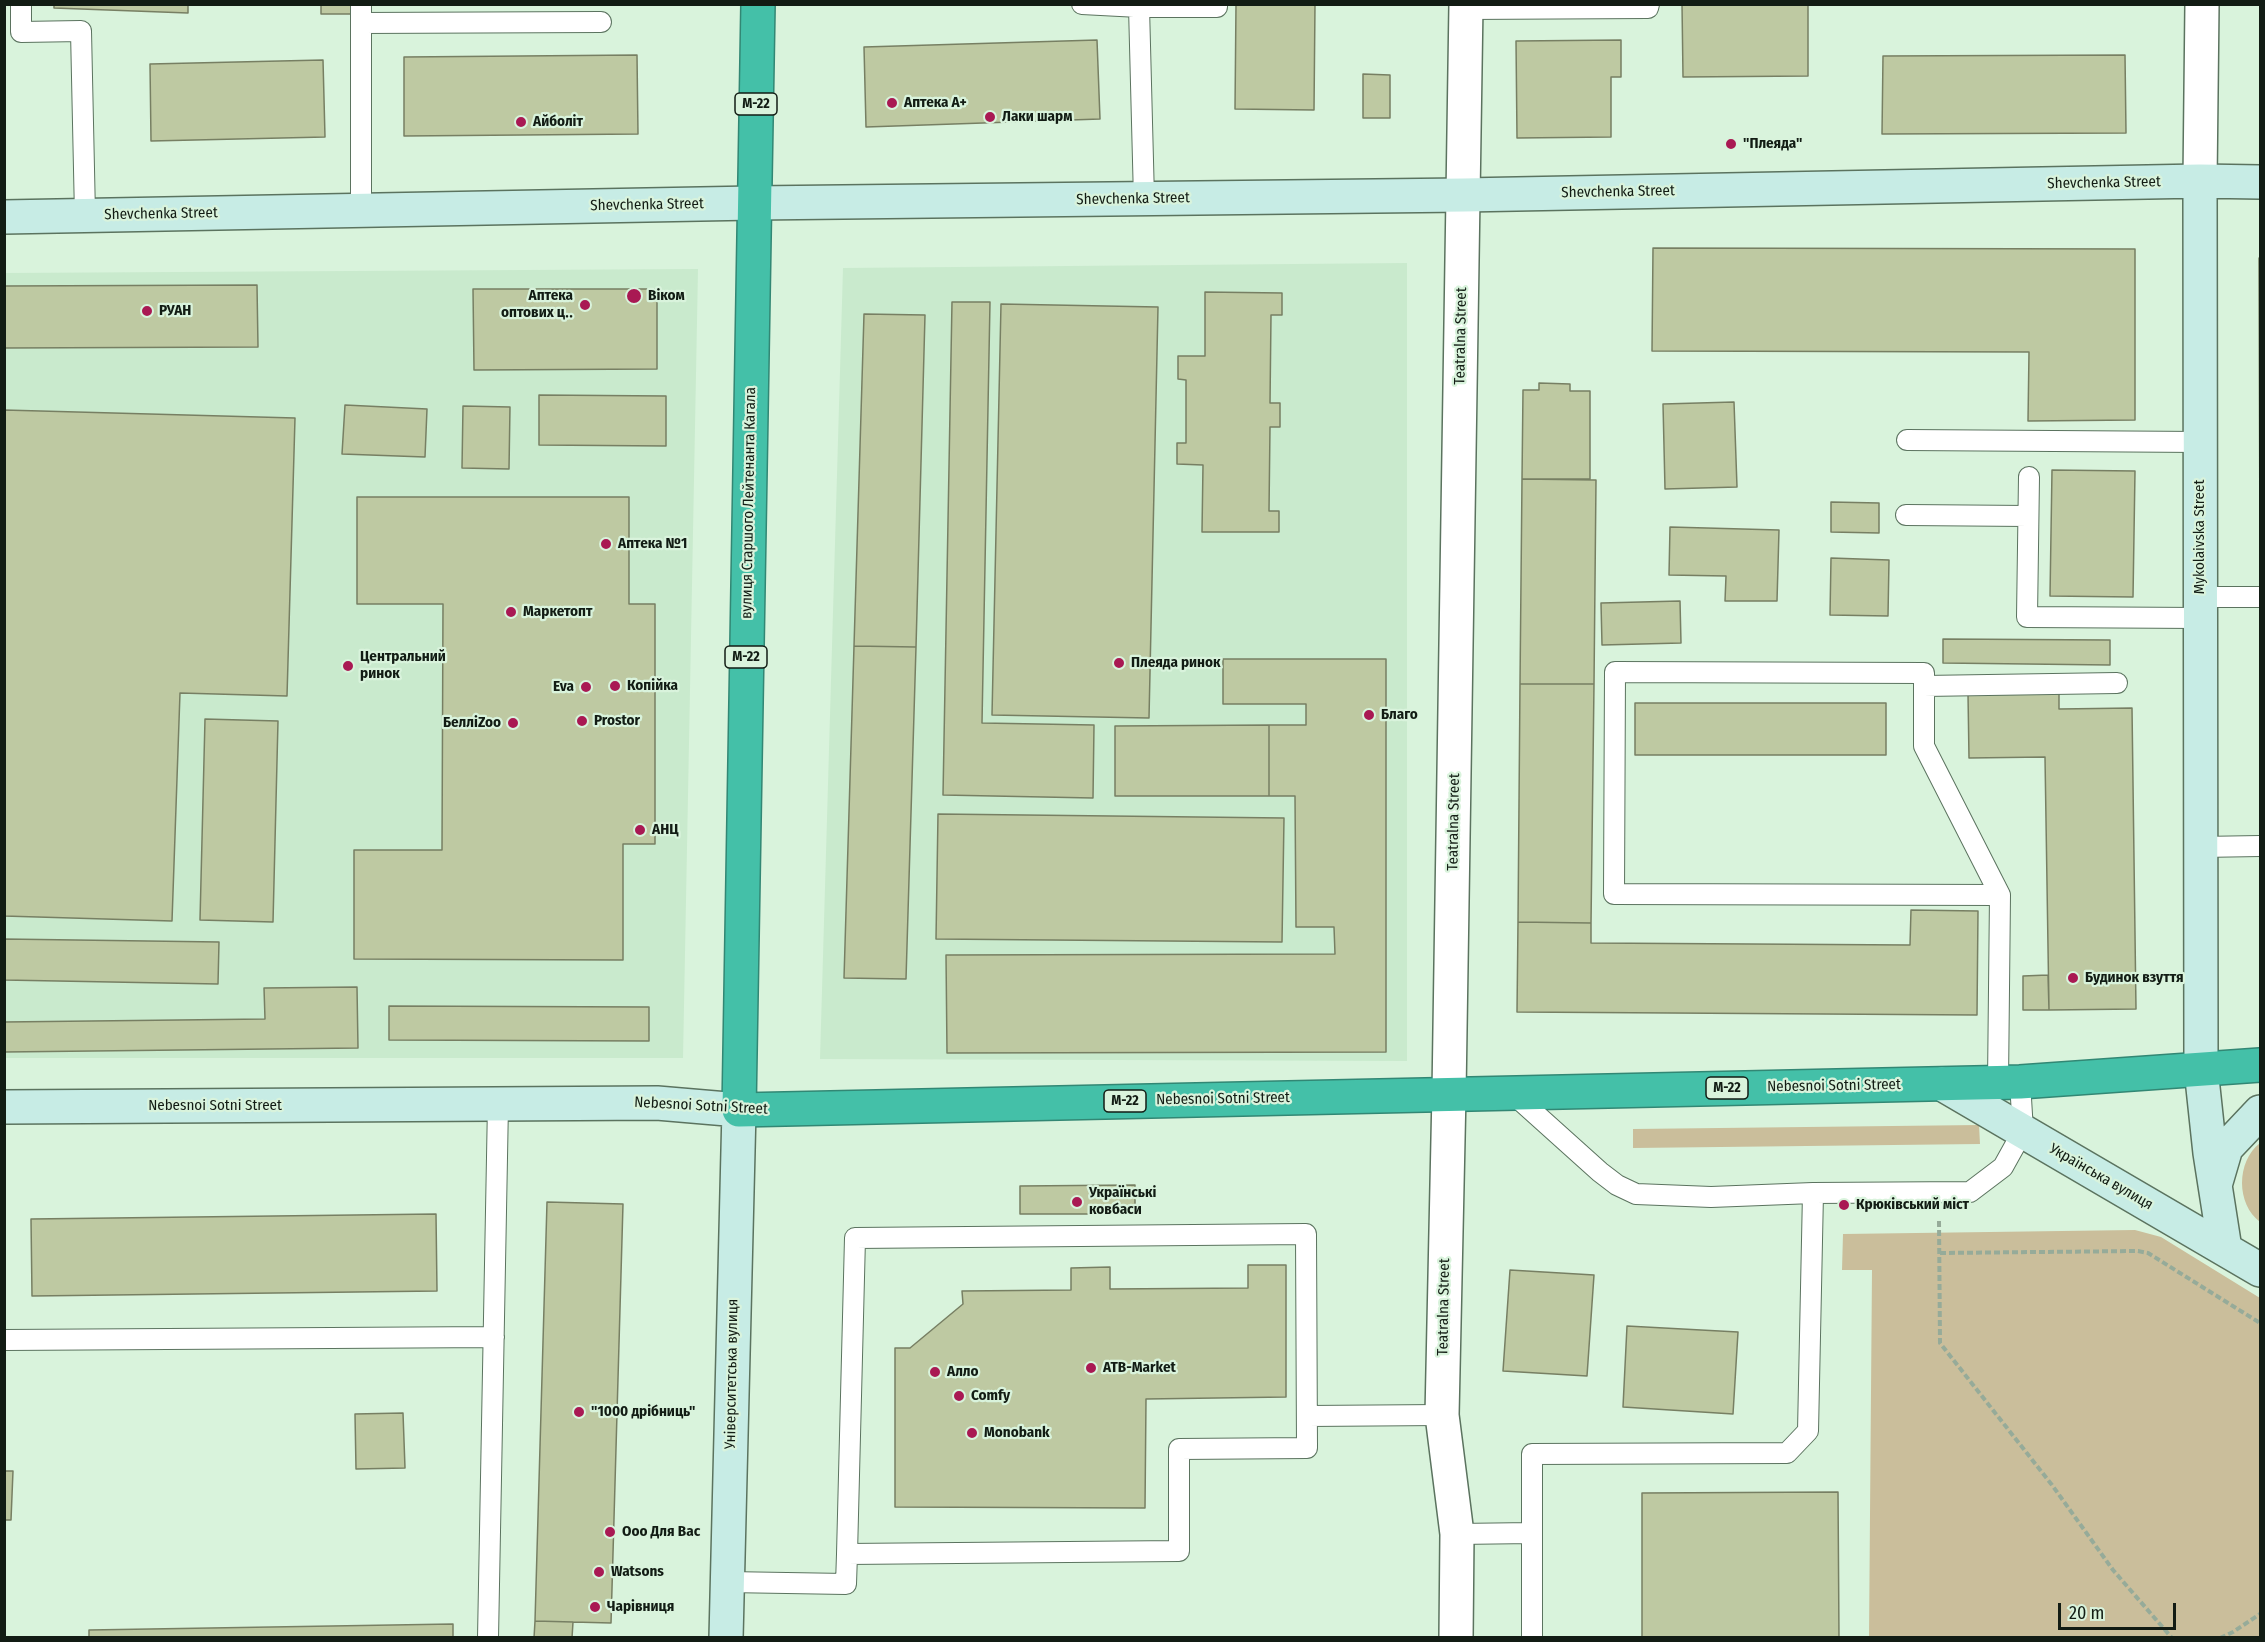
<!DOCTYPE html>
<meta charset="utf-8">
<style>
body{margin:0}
#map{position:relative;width:2265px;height:1642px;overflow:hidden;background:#d9f3dc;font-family:"Fira Sans Condensed",sans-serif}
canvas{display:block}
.frame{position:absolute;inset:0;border:6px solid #121c14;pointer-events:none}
.scale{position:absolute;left:2058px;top:1603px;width:118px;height:27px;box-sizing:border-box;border:3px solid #121c14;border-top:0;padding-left:8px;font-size:18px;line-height:21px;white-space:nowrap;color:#121c14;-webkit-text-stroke:4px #d9f3dc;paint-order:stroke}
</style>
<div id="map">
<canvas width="2265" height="1642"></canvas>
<div class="frame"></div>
<div class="scale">20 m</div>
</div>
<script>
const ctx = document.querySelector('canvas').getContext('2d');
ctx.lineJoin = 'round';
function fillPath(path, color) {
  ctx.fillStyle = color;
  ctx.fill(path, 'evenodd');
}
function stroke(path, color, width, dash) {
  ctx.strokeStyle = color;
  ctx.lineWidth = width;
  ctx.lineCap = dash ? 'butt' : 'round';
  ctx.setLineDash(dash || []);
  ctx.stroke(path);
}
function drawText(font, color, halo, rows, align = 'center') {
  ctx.font = font + ' "Fira Sans Condensed",sans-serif';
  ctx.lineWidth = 4.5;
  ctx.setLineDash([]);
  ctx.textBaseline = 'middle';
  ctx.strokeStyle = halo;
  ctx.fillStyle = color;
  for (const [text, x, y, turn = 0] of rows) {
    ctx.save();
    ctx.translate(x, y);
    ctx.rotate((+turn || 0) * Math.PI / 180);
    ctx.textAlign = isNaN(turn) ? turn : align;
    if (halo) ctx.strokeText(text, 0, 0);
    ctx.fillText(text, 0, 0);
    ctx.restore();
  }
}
const built = new Path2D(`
 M1407,263V1061L820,1059L843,268Z
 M698,269L683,1058H5L4,273Z`);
const green = new Path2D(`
 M1979,1125L1980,1144L1633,1148V1129Z
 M2260,1143V1222C2236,1204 2236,1162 2260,1143Z
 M2135,1230L2161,1237L2260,1298V1637H1869L1872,1270H1842L1843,1234Z`);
const building = new Path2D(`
 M54,4H188V13L54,8Z
 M321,4H352V14H321Z
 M1236,4H1315L1314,110L1235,109Z
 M1682,4H1808V76L1683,77Z
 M1097,40L1100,119L866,127L864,47Z
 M1621,40V77H1611V137L1517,138L1516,41Z
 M637,55L638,134L404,136V57Z
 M2125,55L2126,133L1882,134L1883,56Z
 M323,60L325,137L151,141L150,64Z
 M1363,74L1390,75V118H1363Z
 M1653,248L2135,249V420L2028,421L2029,352L1652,351Z
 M2259,258H2260V561Z
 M257,285L258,347L4,348V286Z
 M473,289H657V369L474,370Z
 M1205,292L1282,293V315H1271L1270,403H1280V427H1270L1269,511H1279V532H1202L1203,465L1177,464V443H1186V380L1178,379V356H1205Z
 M952,302H990L982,723L1094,725L1093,798L943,795Z
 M1001,304L1158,307L1149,718L992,715Z
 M864,314L925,315L916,647L854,646Z
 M1539,383L1570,384V391H1590V479H1522L1523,390H1539Z
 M539,395L666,396V446L539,445Z
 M1734,402L1737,487L1665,489L1663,404Z
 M345,405L427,409L425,457L342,454Z
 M463,406L510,407L509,469L462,468Z
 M4,410L295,418L287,696L180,693L172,921L4,916Z
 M2052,470L2135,471L2133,597L2050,596Z
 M1522,479L1596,480L1594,684H1520Z
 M357,497H629V604H655V844H623V960L354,959V850H442L443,604H357Z
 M1831,502L1879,503V533L1831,532Z
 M1670,527L1779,530L1777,601H1725L1726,576L1669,575Z
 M1831,558L1889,560L1888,616L1830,615Z
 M1680,601L1681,643L1602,645L1601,603Z
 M1943,639L2110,640V665L1943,663Z
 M854,646L916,647L906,979L844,978Z
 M1223,659H1386V1052L947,1053L946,955L1335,954L1334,927H1296L1295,796H1269V725H1306V704H1223Z
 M1520,684H1594L1591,923L1518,922Z
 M2059,693V709L2132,708L2136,1009L2049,1010L2045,757L1969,758L1968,694Z
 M1635,703H1886V755H1635Z
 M205,719L278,721L273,922L200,920Z
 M1269,725V796H1115V726Z
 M938,814L1284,818L1282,942L936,939Z
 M1911,910L1978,911L1977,1015L1517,1012L1518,922L1591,923V943L1910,945Z
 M4,939L219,942L218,984L4,980Z
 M2048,975L2049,1010H2023V976Z
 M357,987L358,1048L4,1052V1022L265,1019L264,988Z
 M389,1006L649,1007V1041L389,1040Z
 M1135,1185V1214H1020V1186Z
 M547,1202L623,1204L611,1623L535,1621Z
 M436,1214L437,1291L32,1296L31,1219Z
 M1248,1265H1286V1397L1146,1399L1145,1508L895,1507V1348H910L963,1304L962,1291L1071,1290V1268L1110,1267V1289L1248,1288Z
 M1510,1270L1594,1275L1587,1376L1503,1371Z
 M1627,1326L1738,1332L1733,1414L1623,1407Z
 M403,1413L405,1468L356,1469L355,1414Z
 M4,1471H13L11,1520H4Z
 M1838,1492L1839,1638H1642V1493Z
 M535,1621L573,1622L572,1638H534Z
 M453,1624V1638H89V1630Z`);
const path = new Path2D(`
 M1939,1221L1940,1343L2052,1485L2113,1570L2172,1638
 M1940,1253L2138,1251L2148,1253L2260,1323
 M2220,1638L2233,1632L2260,1614`);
const lane = new Path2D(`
 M21,4V32L81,31L85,215
 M361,4V210
 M1082,4L1139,7L1144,199
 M1139,7H1217V4
 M1466,9L1648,8L1649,4
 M361,23L601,22
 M1907,440L2200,442
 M2029,477L2027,617L2200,618
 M1906,515L2028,516
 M2200,597H2260
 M1924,686V746L2000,895L1998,1082
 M2201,847L2260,846
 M2000,895L1614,894L1615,672L1924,673V686L2117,683
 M1511,1092L1600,1172L1617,1185L1636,1194L1711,1197L1813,1193L1970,1192L2003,1167L2023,1131L2020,1082
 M4,1340L494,1337
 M1307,1416L1442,1415
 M1532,1533V1638
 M1457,1534L1532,1533V1454L1787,1453L1808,1431L1813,1193
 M727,1582L846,1584L847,1554L1179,1551V1449L1307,1448L1306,1234L855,1238L847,1554
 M488,1638L498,1104`);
const street = new Path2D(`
 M2200,181L2202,4
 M1456,1638L1457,1534L1442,1415L1449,1093L1466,4`);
const secondary = new Path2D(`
 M2200,181L2201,1069L2210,1153L2225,1249
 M4,217L754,203L1464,195L2200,181L2260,182
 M1942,1084L2260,1270
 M4,1107L657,1103L739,1110L726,1638
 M2216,1182L2226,1148L2260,1112`);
const highway = new Path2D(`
 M758,4L739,1110L2020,1082L2260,1065`);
const markers = [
 [892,103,6,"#a91953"],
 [990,117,6,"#a91953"],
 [521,122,6,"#a91953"],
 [1731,144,6,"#a91953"],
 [634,296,8,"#a91953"],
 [585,305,6,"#a91953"],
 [147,311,6,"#a91953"],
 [606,544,6,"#a91953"],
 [511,612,6,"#a91953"],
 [1119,663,6,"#a91953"],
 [348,666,6,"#a91953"],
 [615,686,6,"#a91953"],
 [586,687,6,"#a91953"],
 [1369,715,6,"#a91953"],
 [582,721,6,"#a91953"],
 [513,723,6,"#a91953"],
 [640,830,6,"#a91953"],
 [2073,978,6,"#a91953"],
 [1077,1202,6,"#a91953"],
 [1844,1205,6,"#a91953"],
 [1091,1368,6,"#a91953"],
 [935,1372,6,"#a91953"],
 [959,1396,6,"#a91953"],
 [579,1412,6,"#a91953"],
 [972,1433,6,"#a91953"],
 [610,1532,6,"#a91953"],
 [599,1572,6,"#a91953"],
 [595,1607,6,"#a91953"]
];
const shields = [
 [756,104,42],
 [746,657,42],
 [1727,1088,42],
 [1125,1101,42]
];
const shieldNames = [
 ["М-22",756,104],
 ["М-22",746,657],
 ["М-22",1727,1088],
 ["М-22",1125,1101]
];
const poiNames = [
 ["Аптека А+",904,103],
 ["Лаки шарм",1002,117],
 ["Айболіт",533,122],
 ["\"Плеяда\"",1743,144],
 ["Аптека",573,296,"right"],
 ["оптових ц‥",573,313,"right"],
 ["Віком",648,296],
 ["РУАН",159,311],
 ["Аптека №1",618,544],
 ["Маркетопт",523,612],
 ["Центральний",360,657],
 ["ринок",360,674],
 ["Плеяда ринок",1131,663],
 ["Копійка",627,686],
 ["Eva",574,687,"right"],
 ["Благо",1381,715],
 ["Prostor",594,721],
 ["БелліZoo",501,723,"right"],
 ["АНЦ",652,830],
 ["Будинок взуття",2085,978],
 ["Українські",1089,1193],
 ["ковбаси",1089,1210],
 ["Крюківський міст",1856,1205],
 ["ATB-Market",1103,1368],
 ["Алло",947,1372],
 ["Comfy",971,1396],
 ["\"1000 дрібниць\"",591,1412],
 ["Monobank",984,1433],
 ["Ооо Для Вас",622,1532],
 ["Watsons",611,1572],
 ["Чарівниця",607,1607]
];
const streetNames = [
 ["Shevchenka Street",2104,183,-1],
 ["Shevchenka Street",1618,192,-1],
 ["Shevchenka Street",1133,199,-1],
 ["Shevchenka Street",647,205,-1],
 ["Shevchenka Street",161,214,-1],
 ["Teatralna Street",1461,336,-89],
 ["вулиця Старшого Лейтенанта Кагала",749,503,-89],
 ["Mykolaivska Street",2200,537,-90],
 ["Teatralna Street",1454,822,-89],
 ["Nebesnoi Sotni Street",1834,1086,-1],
 ["Nebesnoi Sotni Street",1223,1099,-1],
 ["Nebesnoi Sotni Street",215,1106],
 ["Nebesnoi Sotni Street",701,1106,3],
 ["Українська вулиця",2101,1177,30],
 ["Teatralna Street",1444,1307,-89],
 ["Університетська вулиця",732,1374,-89]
];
fillPath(built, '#c9eacd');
fillPath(green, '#cabe9b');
fillPath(building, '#bec9a2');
stroke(building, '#777f63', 1.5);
stroke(lane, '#5b735f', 22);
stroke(street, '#5b735f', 36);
stroke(secondary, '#5b735f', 36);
stroke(highway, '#328774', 36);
stroke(path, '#96ab99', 4, [6, 3]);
stroke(lane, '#fff', 20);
stroke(street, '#fff', 33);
stroke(secondary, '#c7ece5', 33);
stroke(highway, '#44c0a8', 33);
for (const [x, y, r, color] of markers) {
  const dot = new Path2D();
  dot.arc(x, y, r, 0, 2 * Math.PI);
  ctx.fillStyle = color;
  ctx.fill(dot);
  stroke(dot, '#d9f3dc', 2);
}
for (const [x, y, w] of shields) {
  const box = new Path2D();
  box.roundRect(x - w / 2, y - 11, w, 22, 4.5);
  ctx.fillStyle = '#d9f3dc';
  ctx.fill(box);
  stroke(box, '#121c14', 1.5);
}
drawText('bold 14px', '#121c14', null, shieldNames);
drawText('bold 15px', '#121c14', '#d9f3dc', poiNames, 'left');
drawText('15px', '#121c14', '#d9f3dc', streetNames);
</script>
